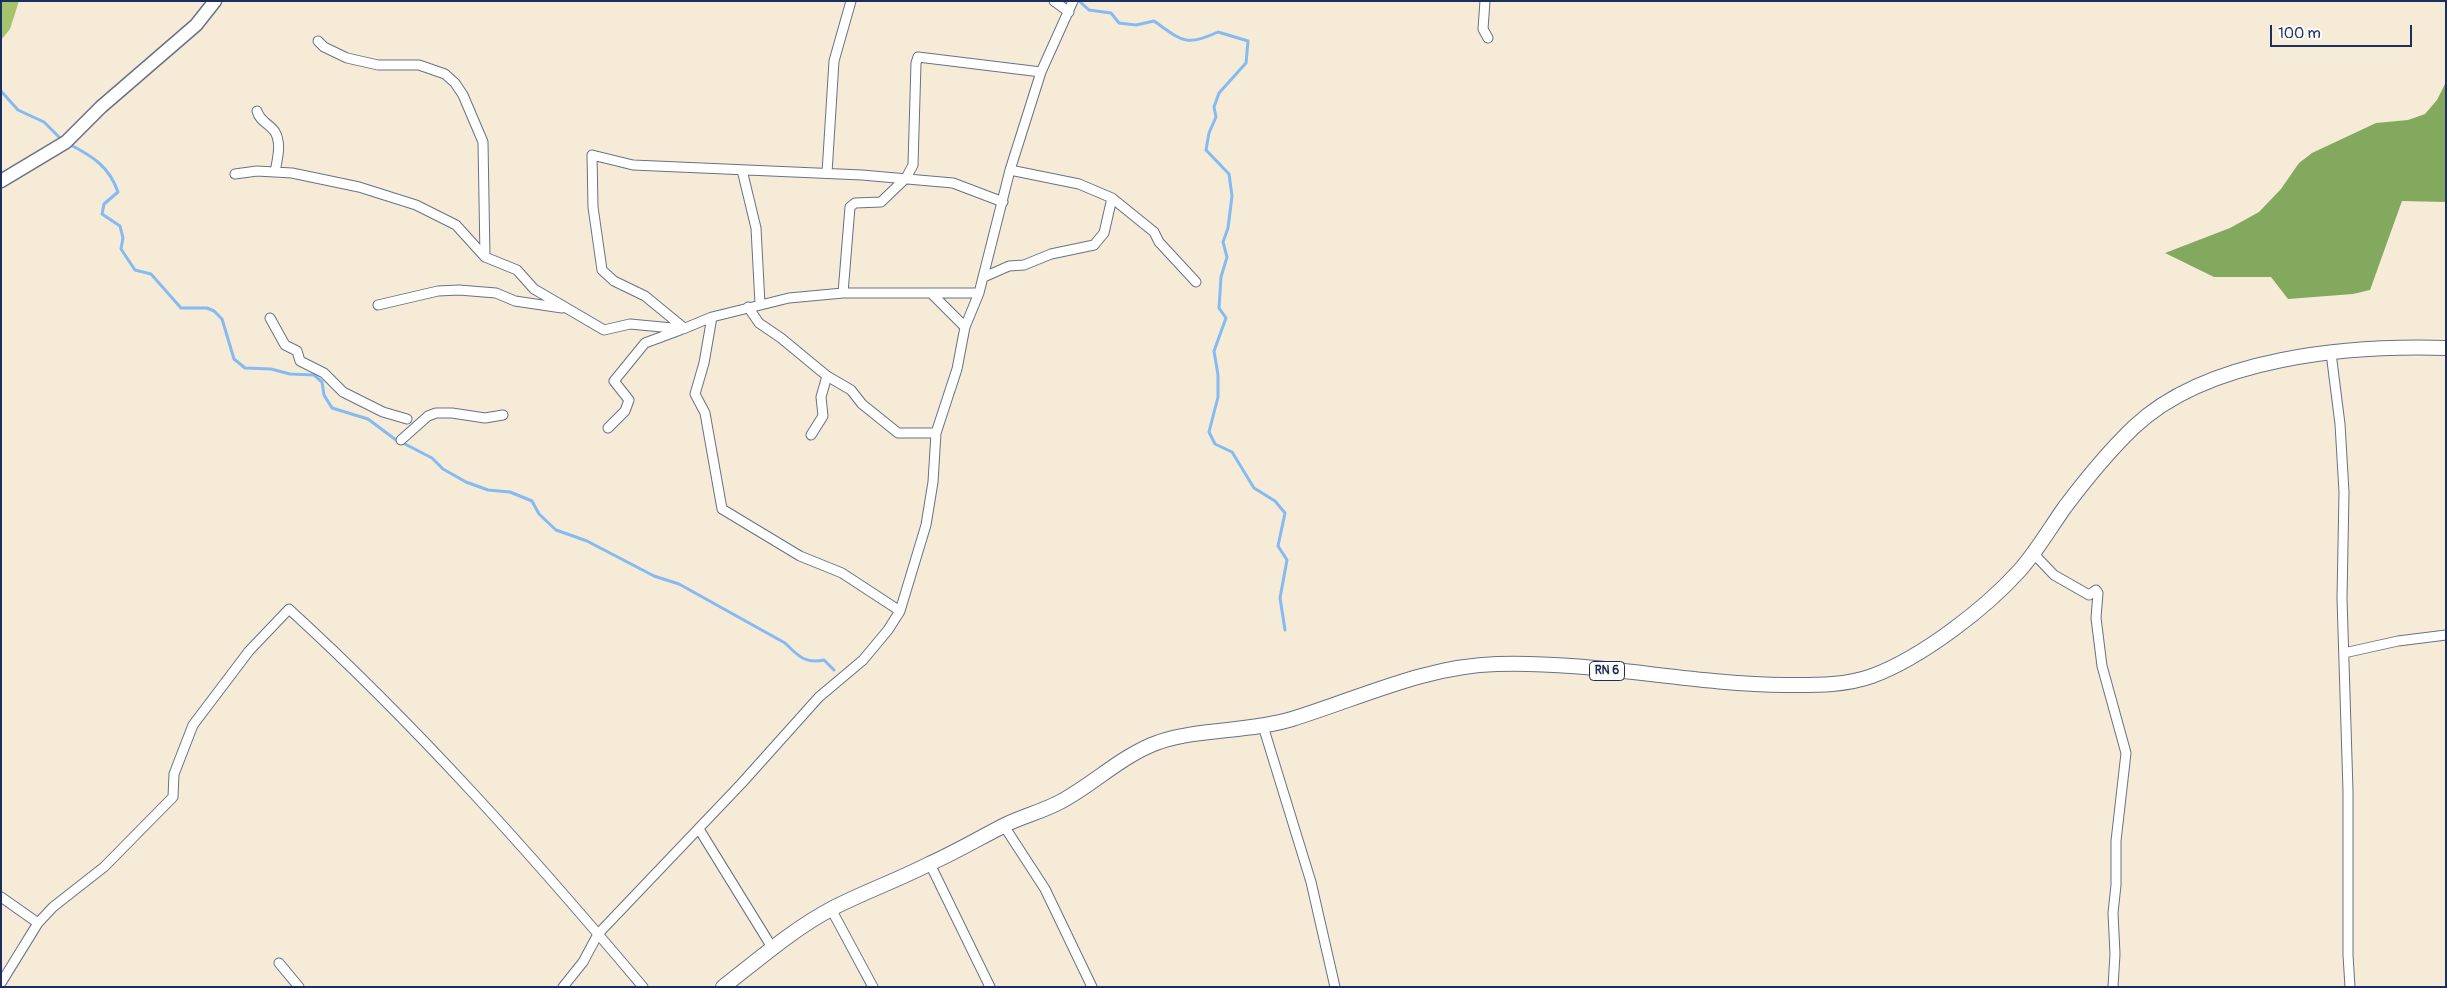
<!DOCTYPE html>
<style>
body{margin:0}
#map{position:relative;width:2447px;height:988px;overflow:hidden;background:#f6ebd7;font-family:Pangolin,sans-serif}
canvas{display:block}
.frame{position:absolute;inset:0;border:2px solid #1b2f5e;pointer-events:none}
.scale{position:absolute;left:2270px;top:25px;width:142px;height:22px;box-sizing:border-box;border:2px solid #1b2f5e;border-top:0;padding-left:6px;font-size:15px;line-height:18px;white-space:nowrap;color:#1b2f5e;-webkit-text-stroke:4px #fdfcf7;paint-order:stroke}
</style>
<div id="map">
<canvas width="2447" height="988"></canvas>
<div class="frame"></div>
<div class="scale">100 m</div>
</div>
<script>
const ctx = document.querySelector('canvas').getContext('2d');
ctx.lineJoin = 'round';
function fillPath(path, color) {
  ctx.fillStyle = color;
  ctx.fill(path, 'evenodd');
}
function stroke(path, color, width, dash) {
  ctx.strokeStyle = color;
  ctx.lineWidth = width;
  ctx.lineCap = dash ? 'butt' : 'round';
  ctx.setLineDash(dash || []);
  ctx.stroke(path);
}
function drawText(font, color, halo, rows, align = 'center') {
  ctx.font = font + ' Pangolin,sans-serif';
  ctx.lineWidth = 5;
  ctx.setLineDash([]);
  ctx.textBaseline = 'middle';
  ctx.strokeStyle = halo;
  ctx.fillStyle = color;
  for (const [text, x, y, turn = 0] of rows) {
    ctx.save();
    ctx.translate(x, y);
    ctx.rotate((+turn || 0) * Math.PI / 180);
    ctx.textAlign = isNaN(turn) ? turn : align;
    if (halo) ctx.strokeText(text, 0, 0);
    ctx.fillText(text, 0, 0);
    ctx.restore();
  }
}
const green = new Path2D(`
 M1,1H19L10,29L1,40Z`);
const forest = new Path2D(`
 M2446,82V202L2402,201L2370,290L2353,294L2288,299L2271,277H2214L2165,253L2230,228L2259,212L2281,189L2299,163L2312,153L2376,123L2408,120L2425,114L2437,100Z`);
const stream = new Path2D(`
 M1079,1L1089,10L1111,13L1119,23L1136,25L1154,21C1182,41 1186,47 1218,32L1248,41L1246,63L1219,93L1214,107L1216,117L1209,133L1206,150L1229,174L1232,196L1228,228L1223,242L1227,257L1221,277L1219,308L1226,318L1214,351L1218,375V397L1209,432L1215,444L1232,452L1254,488L1275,501L1285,513L1278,546L1287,560L1280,598L1285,630
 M1,91L18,110L44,122L62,140
 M69,144C92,156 109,166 118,192L104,204L102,214L120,226L123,238L121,249L135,270L151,274L181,308H207L214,311L222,319L234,359L245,368L271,369L290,374L314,375L322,382L324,395L332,408L368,419L396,440
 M403,443L432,458L443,469L466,482L488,490L510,492L532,501L539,514L556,530L587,541L654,576L679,584L785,643C798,656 805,664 824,660L834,670`);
const street = new Path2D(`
 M1054,1L1069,12
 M1485,1L1483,29L1488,38
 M318,41L324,47L347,58L378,65H419L445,74L455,83L463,95L483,142L485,257
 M257,111C260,122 269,123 275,132C282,144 277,160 275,172
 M742,170L756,228L760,304
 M1010,170L1079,184L1112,198L1154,232L1159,242L1196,282
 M827,173L834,61L851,1
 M235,174L257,171L292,173L359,187L416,205L456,225L485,257L517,270L534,289L604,330L630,324L683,329L712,317L789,298L843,293H979
 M984,277L1009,266L1024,265L1051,254L1094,245L1104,233L1112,198
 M843,293L850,207L855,203L881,202L906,178L913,165L916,63L918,57L1041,72
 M933,295L965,327
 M378,305L438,291L459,290L496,293L515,301L562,308
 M748,307L759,323L781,338L827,376L851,390L862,404L898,433H936
 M712,317L704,363L695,394L705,413L722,509L800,556L842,573L900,611
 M270,318L285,345L297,351L300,361L324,373L343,392L383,412L407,419
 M684,328L645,296L614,281L602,270L593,207L592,155L633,165L862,175L953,183L1003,202
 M2331,353L2340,424L2344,492L2342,598L2348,791V955L2350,987
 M608,428L625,411L629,400L614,381L645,343L680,330
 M811,435L823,416L821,397L827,376
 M401,440L428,416L436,413H452L485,418L503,415
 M2033,553L2054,575L2089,595L2096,590L2098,593L2096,618L2102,666L2126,753L2116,841V885L2113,913L2115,954L2113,987
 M2344,653L2398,641L2446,635
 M1263,726L1311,882L1335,987
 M1004,826L1045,889L1092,987
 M699,829L773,949
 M930,864L990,987
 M1,897L38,923
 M831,909L873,987
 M279,963L299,987
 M1,983L38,923L53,907L104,867L173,797L174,774L193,725L249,651L289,609C417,726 532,855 643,987
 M563,987L583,962L598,934L741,784L819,697L863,660L888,630L900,611L926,525L933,482L936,433L957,369L965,327L979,293L1010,170L1041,72L1073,1`);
const secondary = new Path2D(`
 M1,181L66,142L101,107L196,25L215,1`);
const primary = new Path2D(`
 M723,987C758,960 793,929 833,908C864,892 898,880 929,864C956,852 981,837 1007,824C1024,816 1043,811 1060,802C1094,784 1122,755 1159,742C1202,728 1249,732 1292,719C1360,698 1425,666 1497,664C1593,661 1689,684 1786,685C1814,685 1844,686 1872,676C1921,658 1985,609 2020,570C2037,551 2050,528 2065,507C2086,479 2109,451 2134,427C2208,357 2349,345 2446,348`);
const shields = [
 [1607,671,35]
];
const shieldNames = [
 ["RN 6",1607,671]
];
fillPath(green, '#a4c36b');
fillPath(forest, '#83a95f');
stroke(stream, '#84bbf4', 3);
stroke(street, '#687188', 11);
stroke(secondary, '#687188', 15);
stroke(primary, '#687188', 16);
stroke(street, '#fff', 9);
stroke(secondary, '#fff', 12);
stroke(primary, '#fff', 14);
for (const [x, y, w] of shields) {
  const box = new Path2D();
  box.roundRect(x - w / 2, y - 9.5, w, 19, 4);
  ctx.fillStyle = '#fdfcf7';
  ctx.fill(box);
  stroke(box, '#1b2f5e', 1);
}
drawText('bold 12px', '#1b2f5e', null, shieldNames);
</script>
